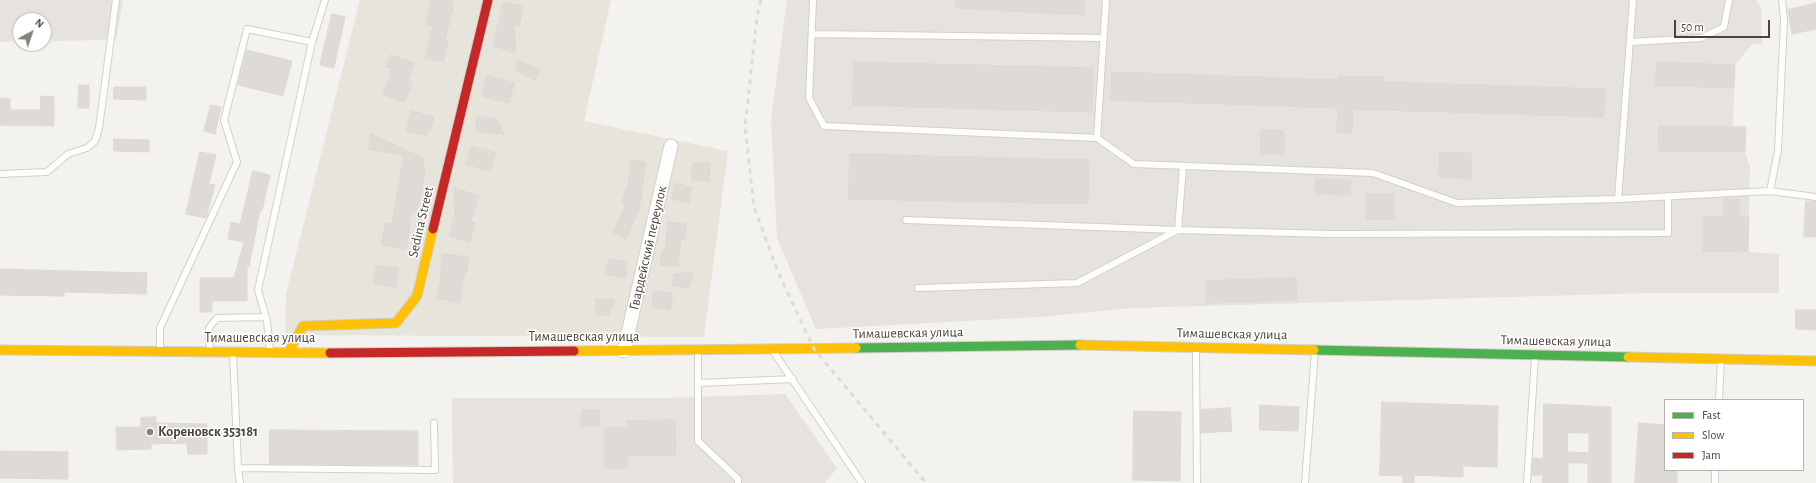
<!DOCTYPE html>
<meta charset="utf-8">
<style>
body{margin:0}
#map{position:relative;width:1816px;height:483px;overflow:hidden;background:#f4f2ee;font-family:"Alegreya Sans",sans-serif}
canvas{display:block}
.legend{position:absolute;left:1664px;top:399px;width:140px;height:72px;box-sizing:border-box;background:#fff;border:1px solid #b7b4b0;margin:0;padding:5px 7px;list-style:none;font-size:12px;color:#4b4439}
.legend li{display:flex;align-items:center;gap:8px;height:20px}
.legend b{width:20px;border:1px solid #b7b4b0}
.north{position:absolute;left:12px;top:12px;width:40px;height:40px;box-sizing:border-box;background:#fff;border:1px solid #b7b4b0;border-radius:50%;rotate:40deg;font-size:11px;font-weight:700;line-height:16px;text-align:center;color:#4b4439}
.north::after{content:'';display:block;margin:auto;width:14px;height:18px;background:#868178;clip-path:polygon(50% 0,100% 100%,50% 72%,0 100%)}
.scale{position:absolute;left:1674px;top:20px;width:96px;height:18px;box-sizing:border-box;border:2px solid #4b4439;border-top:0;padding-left:5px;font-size:12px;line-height:14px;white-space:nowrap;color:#4b4439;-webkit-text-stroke:3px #fff;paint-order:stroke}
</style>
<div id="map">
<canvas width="1816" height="483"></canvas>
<ul class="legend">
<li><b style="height:5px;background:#4caf50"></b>Fast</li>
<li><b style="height:5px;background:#ffc107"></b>Slow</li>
<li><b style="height:5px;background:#c62828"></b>Jam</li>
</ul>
<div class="north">N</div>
<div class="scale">50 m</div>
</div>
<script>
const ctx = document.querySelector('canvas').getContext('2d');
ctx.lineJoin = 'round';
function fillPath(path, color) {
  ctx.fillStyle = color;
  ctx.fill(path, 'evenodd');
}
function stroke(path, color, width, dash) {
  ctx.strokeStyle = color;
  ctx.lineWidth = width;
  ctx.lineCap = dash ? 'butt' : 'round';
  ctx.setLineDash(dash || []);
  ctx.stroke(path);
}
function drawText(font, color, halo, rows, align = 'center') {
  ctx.font = font + ' "Alegreya Sans",sans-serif';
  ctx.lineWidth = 3;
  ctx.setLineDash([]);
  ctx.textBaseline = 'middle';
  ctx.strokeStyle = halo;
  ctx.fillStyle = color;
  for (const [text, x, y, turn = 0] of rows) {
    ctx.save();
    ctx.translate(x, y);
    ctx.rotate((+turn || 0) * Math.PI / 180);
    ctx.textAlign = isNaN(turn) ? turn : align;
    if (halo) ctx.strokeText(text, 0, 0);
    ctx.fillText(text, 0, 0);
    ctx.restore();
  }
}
const residential = new Path2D(`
 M360,0H611L584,121L728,151L704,337L285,335L286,294Z`);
const industrial = new Path2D(`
 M0,0H123L116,40L44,41V20H20V41L0,42Z
 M787,0H1756L1761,7L1762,44H1752L1735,65L1733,127H1745V151L1750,167L1748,252L1779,254V293H1646L1132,308L1039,317L816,329L777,238L771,120Z
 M785,394L837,468L825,483H453L452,398H669Z`);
const building = new Path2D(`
 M432,0H445L454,2L445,40L448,41L443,62L425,58L433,26L426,24Z
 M956,0H1084V15L956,8Z
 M504,2L523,6L519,26L514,25L516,53L493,46Z
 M1816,3V29L1792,34L1788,10Z
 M332,14L345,17L334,68L320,65Z
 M247,50L292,61L283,96L238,85Z
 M391,55L414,63L408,81L412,83L405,102L383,95L392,68L387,67Z
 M518,60L539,70L535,80L516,71Z
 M854,62L1093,68L1092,112L853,105Z
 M1657,62L1735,65L1734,88L1656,85Z
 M1112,72L1338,80V76L1383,77V82L1605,89L1604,117L1353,109L1352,133L1337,132L1338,108L1111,100Z
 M487,76L514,83L509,103L482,96Z
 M79,85H89V108H78Z
 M114,87H146V100L114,99Z
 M41,96L54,97V126L0,125V98L10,99V110H40Z
 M211,105L221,107L215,134L204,131Z
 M411,111L434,117L431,129H428L427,136L406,131Z
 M477,117L496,118L504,134L476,132Z
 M1659,126L1746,127L1745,151H1659Z
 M1261,130L1284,131V154H1261Z
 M371,134L423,158L425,174L417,213L412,212L406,249L382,245L385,223L392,224L404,155L369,149Z
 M114,139L149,140V152L114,151Z
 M472,146L496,153L490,171L466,164Z
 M200,152L216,155L209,184L215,185L206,218L186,214Z
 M1440,152L1471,153V179L1439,177Z
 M850,154L1089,160L1088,204L849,199Z
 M632,160L646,162L639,210L626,239L613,233L626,204L622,203L625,190H627Z
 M693,163H710L709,181L692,180Z
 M253,171L270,175L262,211L260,210L249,267L247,266V301H212V312H200V278H234L244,242L228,239L231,222L240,224Z
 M1316,179L1351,180L1350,195L1315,194Z
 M676,183L692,188L689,203L672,199Z
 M455,188L479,196L471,221L475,223L470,242L449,236L455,214Z
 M1366,194H1394V219H1366Z
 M1724,199H1739V217H1749L1748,252L1703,251V216H1724Z
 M1806,201L1816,202V237H1804Z
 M668,222L686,224L685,239H681L678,266L660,265L662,251L665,252Z
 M443,254L469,257L467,272H465L459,303L436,298L440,282Z
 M609,259L627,262L625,278L606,274Z
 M376,266L398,268L396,287L374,284Z
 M0,269L147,273L146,294L64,292V296L0,295Z
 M694,273L689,288L672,285L674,274Z
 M1296,278L1297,300L1207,303L1206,281Z
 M654,291L673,294L670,310L652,307Z
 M596,299L615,300L609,315H596Z
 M1796,310H1816V330L1796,329Z
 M1382,402L1498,406L1497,467L1463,466V477L1414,475V483H1403V476L1380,475Z
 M1544,404L1611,407V483H1588V463H1568V483H1542L1543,475H1532L1533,458L1543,459ZM1568,433H1589V453L1568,452Z
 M1260,405L1299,407L1298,431L1260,430Z
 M1230,408L1232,431L1201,433V410Z
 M582,410H600L599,426H581Z
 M1134,411L1181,412L1180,481L1133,480Z
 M156,417V423L207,424V454H188L187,443L151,444V449L117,450L116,427H141V418Z
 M675,420L676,455L627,456V468H605V428H627V421Z
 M1639,423L1665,425V470H1677V483H1635Z
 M270,430L418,431V465L270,464Z
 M0,451L68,452V479L0,478Z`);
const lane = new Path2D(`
 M813,0L809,98L824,126L1097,138L1134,164L1373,173L1457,203L1618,199L1770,191
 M1782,0L1784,20L1778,150L1770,191L1816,197
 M812,34L1104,38
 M1630,42L1701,38L1724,27L1729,0
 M1097,138L1106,0
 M0,174L47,172L68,154L87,148L95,141L99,128L116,0
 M1618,199L1633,0
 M906,220L1178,230L1183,166
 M918,288L1077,283L1178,230L1331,234L1668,233V196
 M1196,349L1197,483
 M160,350V328L237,162L224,120L247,29L312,42
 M210,350L209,328L217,318L266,317
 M270,351L267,321L258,290L312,42L325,0
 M773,351L862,483
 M698,352V441L738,479V483
 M233,353L238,468L435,470L434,423
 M698,383L793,379
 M1719,400L1721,360
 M238,468L240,483
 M1305,483L1315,351
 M1527,483L1535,357
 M1715,483V470`);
const street = new Path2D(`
 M624,351L671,146`);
const fast = new Path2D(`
 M856,348L1080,345
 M1314,350L1628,357`);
const slow = new Path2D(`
 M1080,345L1314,350
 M0,350L330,353
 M574,351L856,348
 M288,353L303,326L396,323L417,296L433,229
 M1628,357L1816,361`);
const jam = new Path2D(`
 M433,229L488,0
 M330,353L574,351`);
const rail = new Path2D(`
 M761,0L757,17L745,127L754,207L778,272L814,349L926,483`);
const markers = [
 [150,432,4,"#868178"]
];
const streetNames = [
 ["Sedina Street",421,222,-77],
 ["Гвардейский переулок",648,248,-77],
 ["Тимашевская улица",908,333,-1],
 ["Тимашевская улица",1232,334,1],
 ["Тимашевская улица",584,337],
 ["Тимашевская улица",260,338],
 ["Тимашевская улица",1556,341,1]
];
const poiNames = [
 ["Кореновск 353181",158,432]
];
fillPath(residential, '#e7e4dc');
fillPath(industrial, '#e6e2de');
fillPath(building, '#dedbd6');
stroke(building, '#dcd9d4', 1);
stroke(lane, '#d2d0cb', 8);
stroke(street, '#d2d0cb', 15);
stroke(fast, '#d3cfc5', 11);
stroke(slow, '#d3cfc5', 11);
stroke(jam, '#d3cfc5', 11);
stroke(lane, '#fdfdfc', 6);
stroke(street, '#fdfdfc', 13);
stroke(fast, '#4caf50', 9);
stroke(slow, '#ffc107', 9);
stroke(jam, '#c62828', 9);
stroke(rail, '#dbdbda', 3, [5, 5]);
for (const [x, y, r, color] of markers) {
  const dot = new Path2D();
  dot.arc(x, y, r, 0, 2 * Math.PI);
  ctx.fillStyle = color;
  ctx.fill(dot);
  stroke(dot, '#fff', 1.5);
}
drawText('14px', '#4b4439', '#fff', streetNames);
drawText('bold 14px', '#4b4439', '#fff', poiNames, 'left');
</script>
